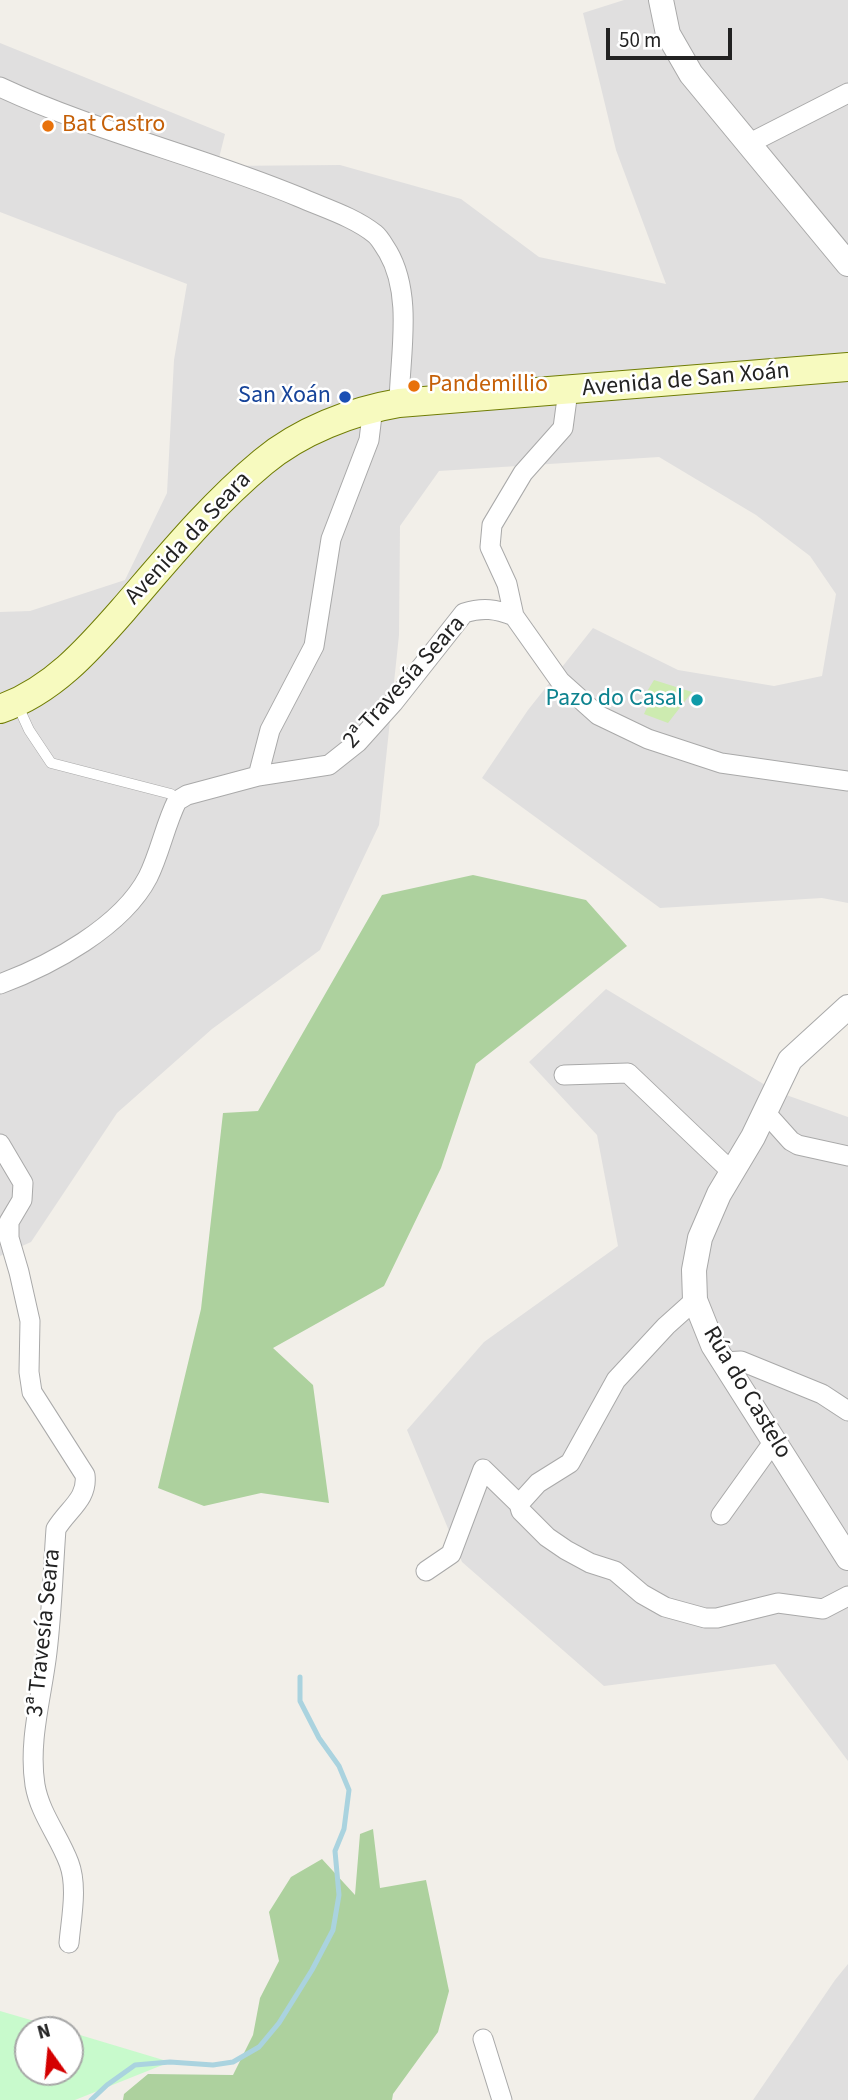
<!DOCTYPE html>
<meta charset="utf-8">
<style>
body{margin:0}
#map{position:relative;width:848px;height:2100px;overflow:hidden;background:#f2efe9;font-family:"Source Sans 3",sans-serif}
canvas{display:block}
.north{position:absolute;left:14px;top:2016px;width:70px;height:70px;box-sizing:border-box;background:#fff;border:2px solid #a7a7a7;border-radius:50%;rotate:345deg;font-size:19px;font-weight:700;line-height:28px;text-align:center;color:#222}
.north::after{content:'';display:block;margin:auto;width:24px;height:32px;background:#d40000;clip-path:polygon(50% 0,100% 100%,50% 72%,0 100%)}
.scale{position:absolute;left:606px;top:28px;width:126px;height:32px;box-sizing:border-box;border:4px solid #222;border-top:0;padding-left:9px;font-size:21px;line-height:24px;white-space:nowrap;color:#222;-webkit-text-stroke:5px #fff;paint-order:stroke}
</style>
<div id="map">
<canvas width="848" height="2100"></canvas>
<div class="north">N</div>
<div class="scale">50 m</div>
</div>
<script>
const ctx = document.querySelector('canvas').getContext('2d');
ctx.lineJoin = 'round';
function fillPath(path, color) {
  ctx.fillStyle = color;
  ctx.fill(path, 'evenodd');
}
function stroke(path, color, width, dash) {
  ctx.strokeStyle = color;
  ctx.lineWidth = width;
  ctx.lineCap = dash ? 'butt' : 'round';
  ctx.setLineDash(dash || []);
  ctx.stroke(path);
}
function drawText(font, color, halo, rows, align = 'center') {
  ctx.font = font + ' "Source Sans 3",sans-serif';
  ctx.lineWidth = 5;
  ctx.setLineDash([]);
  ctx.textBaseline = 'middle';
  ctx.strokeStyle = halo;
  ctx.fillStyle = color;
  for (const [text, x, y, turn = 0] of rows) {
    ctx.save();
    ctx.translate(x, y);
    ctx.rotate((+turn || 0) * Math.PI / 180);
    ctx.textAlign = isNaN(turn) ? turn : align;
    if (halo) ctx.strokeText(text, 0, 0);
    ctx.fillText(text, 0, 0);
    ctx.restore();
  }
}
const residential = new Path2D(`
 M624,0H848V903L822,898L660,908L482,778L528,710L593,628L678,670L774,686L822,676L836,594L810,556L756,515L659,457L439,471L400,526L399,635L379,825L320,950L212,1029L117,1113L31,1242L0,1256V612L30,611L125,580L167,493L174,360L187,284L0,212V43L225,134L217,166L340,165L461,199L539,257L666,284L616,150L583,13Z
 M606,989L775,1091L848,1117V1761L775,1664L604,1686L462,1562L407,1430L484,1342L618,1246L597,1135L529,1062Z
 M848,1964V2100H753L835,1980Z`);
const grass = new Path2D(`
 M654,680L692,692L668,723L644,714L650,701L643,698Z`);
const forest = new Path2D(`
 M473,875L586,900L627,946L476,1064L441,1168L384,1286L273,1348L313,1385L329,1503L261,1493L204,1506L158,1488L201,1309L223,1113L258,1111L382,895Z
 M373,1829L380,1888L426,1880L449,1991L438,2032L393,2094L392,2100H123L124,2094L148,2074L233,2075L253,2035L260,1998L279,1961L269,1912L291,1877L322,1859L355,1895L360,1834Z`);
const park = new Path2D(`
 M0,2011L65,2030H28V2072H70V2032L170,2062L75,2100H0Z`);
const stream = new Path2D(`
 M91,2100L107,2085L135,2065L170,2062L213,2065L233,2062L259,2047L279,2023L312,1970L333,1930L339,1895L335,1851L344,1829L349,1790L339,1766L319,1738L300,1701V1677`);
const service = new Path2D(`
 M18,706L29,730L51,763L171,794L177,801`);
const minor = new Path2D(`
 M0,87C96,132 201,156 299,197C324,208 354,217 375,234C380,238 384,246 388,252C413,295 400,354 399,403
 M748,144L848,93
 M568,391L563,428L523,473L492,525L490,547L507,584L514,616L560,681L598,715L648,739L721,763L848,781
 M258,776L270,730L314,646L331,539L369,440L373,407
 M0,984C51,965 122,927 148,877C160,853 165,825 177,801L187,795L258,776L329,765L358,742L393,703L464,613C483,607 496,609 514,616
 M564,1075L628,1073L732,1172
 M765,1112L791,1141L798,1145L848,1156
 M0,1144L23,1183L22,1200L9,1222V1238L19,1272L30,1321L29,1372L32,1392L85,1475C88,1499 68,1509 56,1529C53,1570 52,1611 47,1652C42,1696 28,1741 35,1785C40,1814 59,1836 69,1863C78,1887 71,1919 69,1943
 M695,1300L666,1326L616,1380L570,1463L538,1483L519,1504L521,1511L547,1537L566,1550L590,1563L615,1571L642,1594L665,1607L705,1618H717L778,1603L823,1609L848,1596
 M723,1362L741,1361L822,1394L848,1411
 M721,1515L774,1441
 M426,1571L451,1554L483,1469L519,1504
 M483,2039L502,2100`);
const tertiary = new Path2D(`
 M661,0L668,34L691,74L848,264
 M848,1007L790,1060L753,1137L719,1194L700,1238L694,1270L695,1300L713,1345L848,1558`);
const secondary = new Path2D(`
 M0,709C52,691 88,650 123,610C167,559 211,505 263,462C300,431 352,411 399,403L848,367`);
const markers = [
 [48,126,7,"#e8710a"],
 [414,386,7,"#e8710a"],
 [345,397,7,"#1a4fb4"],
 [697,700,7,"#0f9aa8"]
];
const foodNames = [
 ["Bat Castro",62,126],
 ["Pandemillio",428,386]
];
const streetNames = [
 ["Avenida de San Xoán",686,381,-5],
 ["Avenida da Seara",189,539,-47],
 ["2ª Travesía Seara",405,683,-48],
 ["Rúa do Castelo",746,1393,59],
 ["3ª Travesía Seara",45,1633,-84]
];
const transitNames = [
 ["San Xoán",331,397]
];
const cultureNames = [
 ["Pazo do Casal",683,700]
];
fillPath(residential, '#e0dfdf');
fillPath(grass, '#cdebb0');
fillPath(forest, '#add19e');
fillPath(park, '#c8facc');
stroke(stream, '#aad3df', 5);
stroke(service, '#a9a9a9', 11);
stroke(minor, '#a9a9a9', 21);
stroke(tertiary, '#a9a9a9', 26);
stroke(secondary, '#707d05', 30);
stroke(service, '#fff', 10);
stroke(minor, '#fff', 19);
stroke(tertiary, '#fff', 24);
stroke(secondary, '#f7fabf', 28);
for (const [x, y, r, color] of markers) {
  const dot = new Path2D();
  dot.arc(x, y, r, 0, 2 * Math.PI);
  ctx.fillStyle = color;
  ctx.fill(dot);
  stroke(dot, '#fff', 2.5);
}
drawText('24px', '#c56008', '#fff', foodNames, 'left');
drawText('24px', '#222', '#fff', streetNames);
drawText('24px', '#164399', '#fff', transitNames, 'right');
drawText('24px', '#0d838f', '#fff', cultureNames, 'right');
</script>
